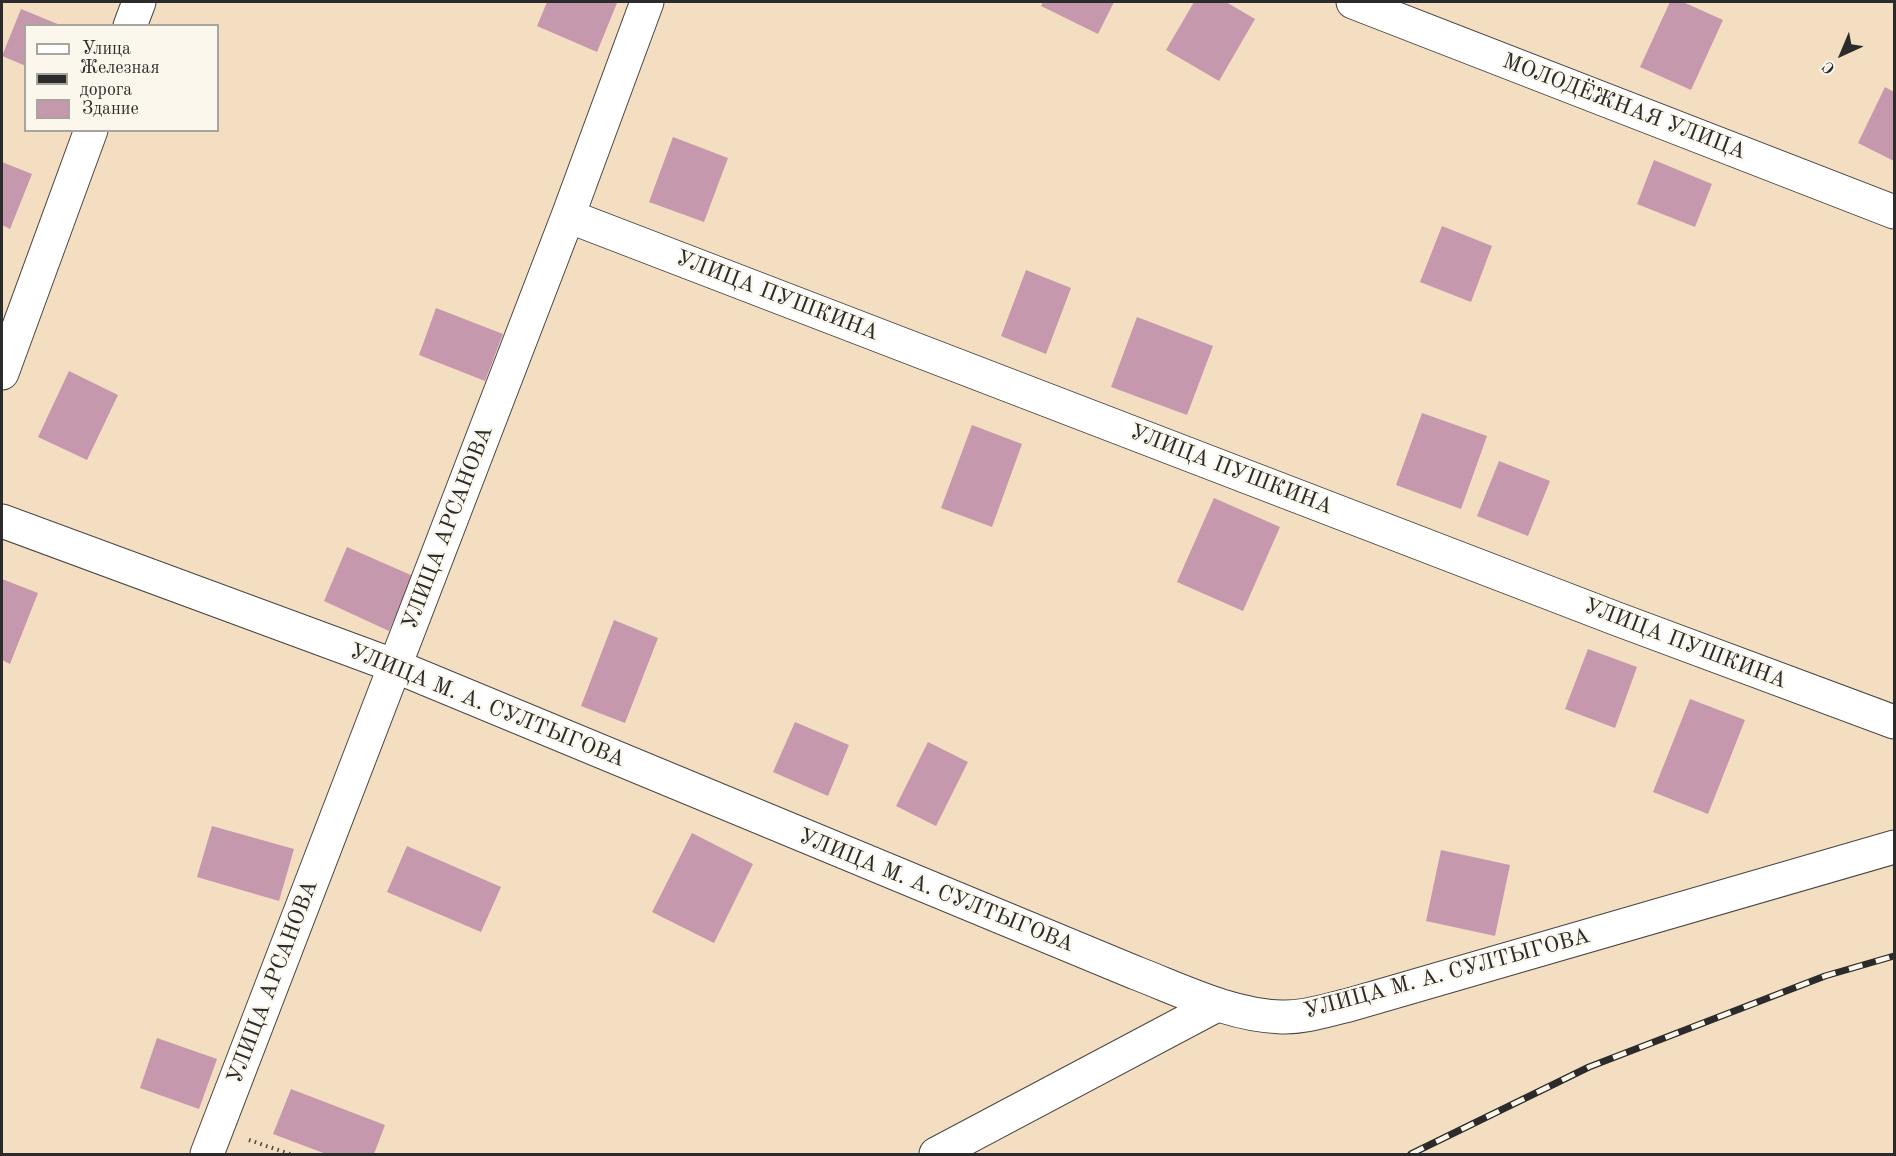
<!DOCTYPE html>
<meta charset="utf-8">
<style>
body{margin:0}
#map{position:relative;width:1896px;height:1156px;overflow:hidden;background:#f4dec1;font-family:"Old Standard TT",serif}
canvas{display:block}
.frame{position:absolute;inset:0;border:3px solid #2b2b2b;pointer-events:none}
.legend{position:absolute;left:24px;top:24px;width:195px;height:108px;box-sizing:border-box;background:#fbf7ec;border:2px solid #a8a59f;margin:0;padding:8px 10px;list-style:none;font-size:18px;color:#2b2b2b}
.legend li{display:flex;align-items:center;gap:12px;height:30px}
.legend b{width:30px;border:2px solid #a8a59f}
.north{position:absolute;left:1812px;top:24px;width:60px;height:60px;-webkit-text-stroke:4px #fbf7ec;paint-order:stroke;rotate:224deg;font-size:16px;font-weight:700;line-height:24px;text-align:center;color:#2b2b2b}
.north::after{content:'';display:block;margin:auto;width:21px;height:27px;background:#2b2b2b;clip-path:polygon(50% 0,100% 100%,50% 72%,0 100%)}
</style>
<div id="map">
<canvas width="1896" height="1156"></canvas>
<div class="frame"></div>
<ul class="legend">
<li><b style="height:8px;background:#fff"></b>Улица</li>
<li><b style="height:8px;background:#2b2b2b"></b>Железная дорога</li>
<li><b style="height:16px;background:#c698ae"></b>Здание</li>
</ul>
<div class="north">С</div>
</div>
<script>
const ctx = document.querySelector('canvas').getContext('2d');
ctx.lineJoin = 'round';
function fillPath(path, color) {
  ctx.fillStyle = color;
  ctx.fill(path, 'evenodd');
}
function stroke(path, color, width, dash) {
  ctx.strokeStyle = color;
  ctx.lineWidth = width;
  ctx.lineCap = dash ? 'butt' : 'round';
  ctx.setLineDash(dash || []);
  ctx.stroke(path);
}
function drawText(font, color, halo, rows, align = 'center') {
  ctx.font = font + ' "Old Standard TT",serif';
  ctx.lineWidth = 4.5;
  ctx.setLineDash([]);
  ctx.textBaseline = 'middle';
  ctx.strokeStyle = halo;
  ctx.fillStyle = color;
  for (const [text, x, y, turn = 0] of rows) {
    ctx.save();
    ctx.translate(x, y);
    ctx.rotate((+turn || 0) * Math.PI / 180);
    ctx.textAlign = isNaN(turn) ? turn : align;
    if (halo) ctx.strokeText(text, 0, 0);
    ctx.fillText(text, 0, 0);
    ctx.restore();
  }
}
const building = new Path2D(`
 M547,2H613L617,3L597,52L537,26Z
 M1043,2H1114L1098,34L1041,6Z
 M1194,2H1226L1255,19L1219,81L1166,50Z
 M1670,2H1683L1723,20L1691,90L1640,67Z
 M21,9L60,25L26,26V66L2,56Z
 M1885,87L1894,92V161L1858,143Z
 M673,137L728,158L704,222L649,202Z
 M1654,160L1712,184L1695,227L1637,204Z
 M2,162L32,174L10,229L2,225Z
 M1442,226L1492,246L1471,302L1420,282Z
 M1026,270L1071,288L1046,354L1001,336Z
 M436,308L503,334L485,381L419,355Z
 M1137,317L1213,346L1187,415L1111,387Z
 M69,371L118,395L87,460L38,437Z
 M1422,413L1487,436L1461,509L1396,485Z
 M972,425L1022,444L992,527L941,508Z
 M1499,461L1550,481L1528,536L1477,516Z
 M1214,498L1280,527L1243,611L1177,582Z
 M347,547L413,576L389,631L324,601Z
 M2,579L38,593L10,664L2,660Z
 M614,620L658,638L625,723L581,706Z
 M1588,649L1637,667L1615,728L1565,709Z
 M1690,699L1745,720L1708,814L1653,792Z
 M795,722L849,745L828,796L773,772Z
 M928,742L968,762L936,826L896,806Z
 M212,826L294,849L279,901L197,877Z
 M692,833L753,864L714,943L652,912Z
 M407,846L501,887L481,932L387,892Z
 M1441,850L1510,865L1495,936L1426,921Z
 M157,1038L217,1059L199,1109L140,1088Z
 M291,1089L385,1125L374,1154H326L273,1134Z`);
const path = new Path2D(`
 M249,1140L290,1154`);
const minor = new Path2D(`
 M1353,2L1894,212
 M130,26L139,2
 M568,216L1617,619L1894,722
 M2,373L91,130
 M2,521L395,666L1136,973C1183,991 1230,1015 1281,1017C1304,1018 1327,1010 1349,1005L1894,847
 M207,1154L568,216L647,2
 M936,1154L1217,1005`);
const rail = new Path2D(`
 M1411,1154L1589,1067L1825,976L1894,956`);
const streetNames = [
 ["МОЛОДЁЖНАЯ УЛИЦА",1624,107,21],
 ["УЛИЦА ПУШКИНА",777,296,21],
 ["УЛИЦА ПУШКИНА",1231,470,21],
 ["УЛИЦА АРСАНОВА",448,528,-69],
 ["УЛИЦА ПУШКИНА",1685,644,21],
 ["УЛИЦА М. А. СУЛТЫГОВА",487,706,22],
 ["УЛИЦА М. А. СУЛТЫГОВА",936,891,22],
 ["УЛИЦА М. А. СУЛТЫГОВА",1447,974,-15],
 ["УЛИЦА АРСАНОВА",273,982,-69]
];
fillPath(building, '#c698ae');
stroke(minor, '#494642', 35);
stroke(path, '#494642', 4, [1.5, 4.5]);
stroke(minor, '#fff', 33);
stroke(rail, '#2b2b2b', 7);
stroke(rail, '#fbf7ec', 4.5, [14]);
drawText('22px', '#2b2b2b', '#fbf7ec', streetNames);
</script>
